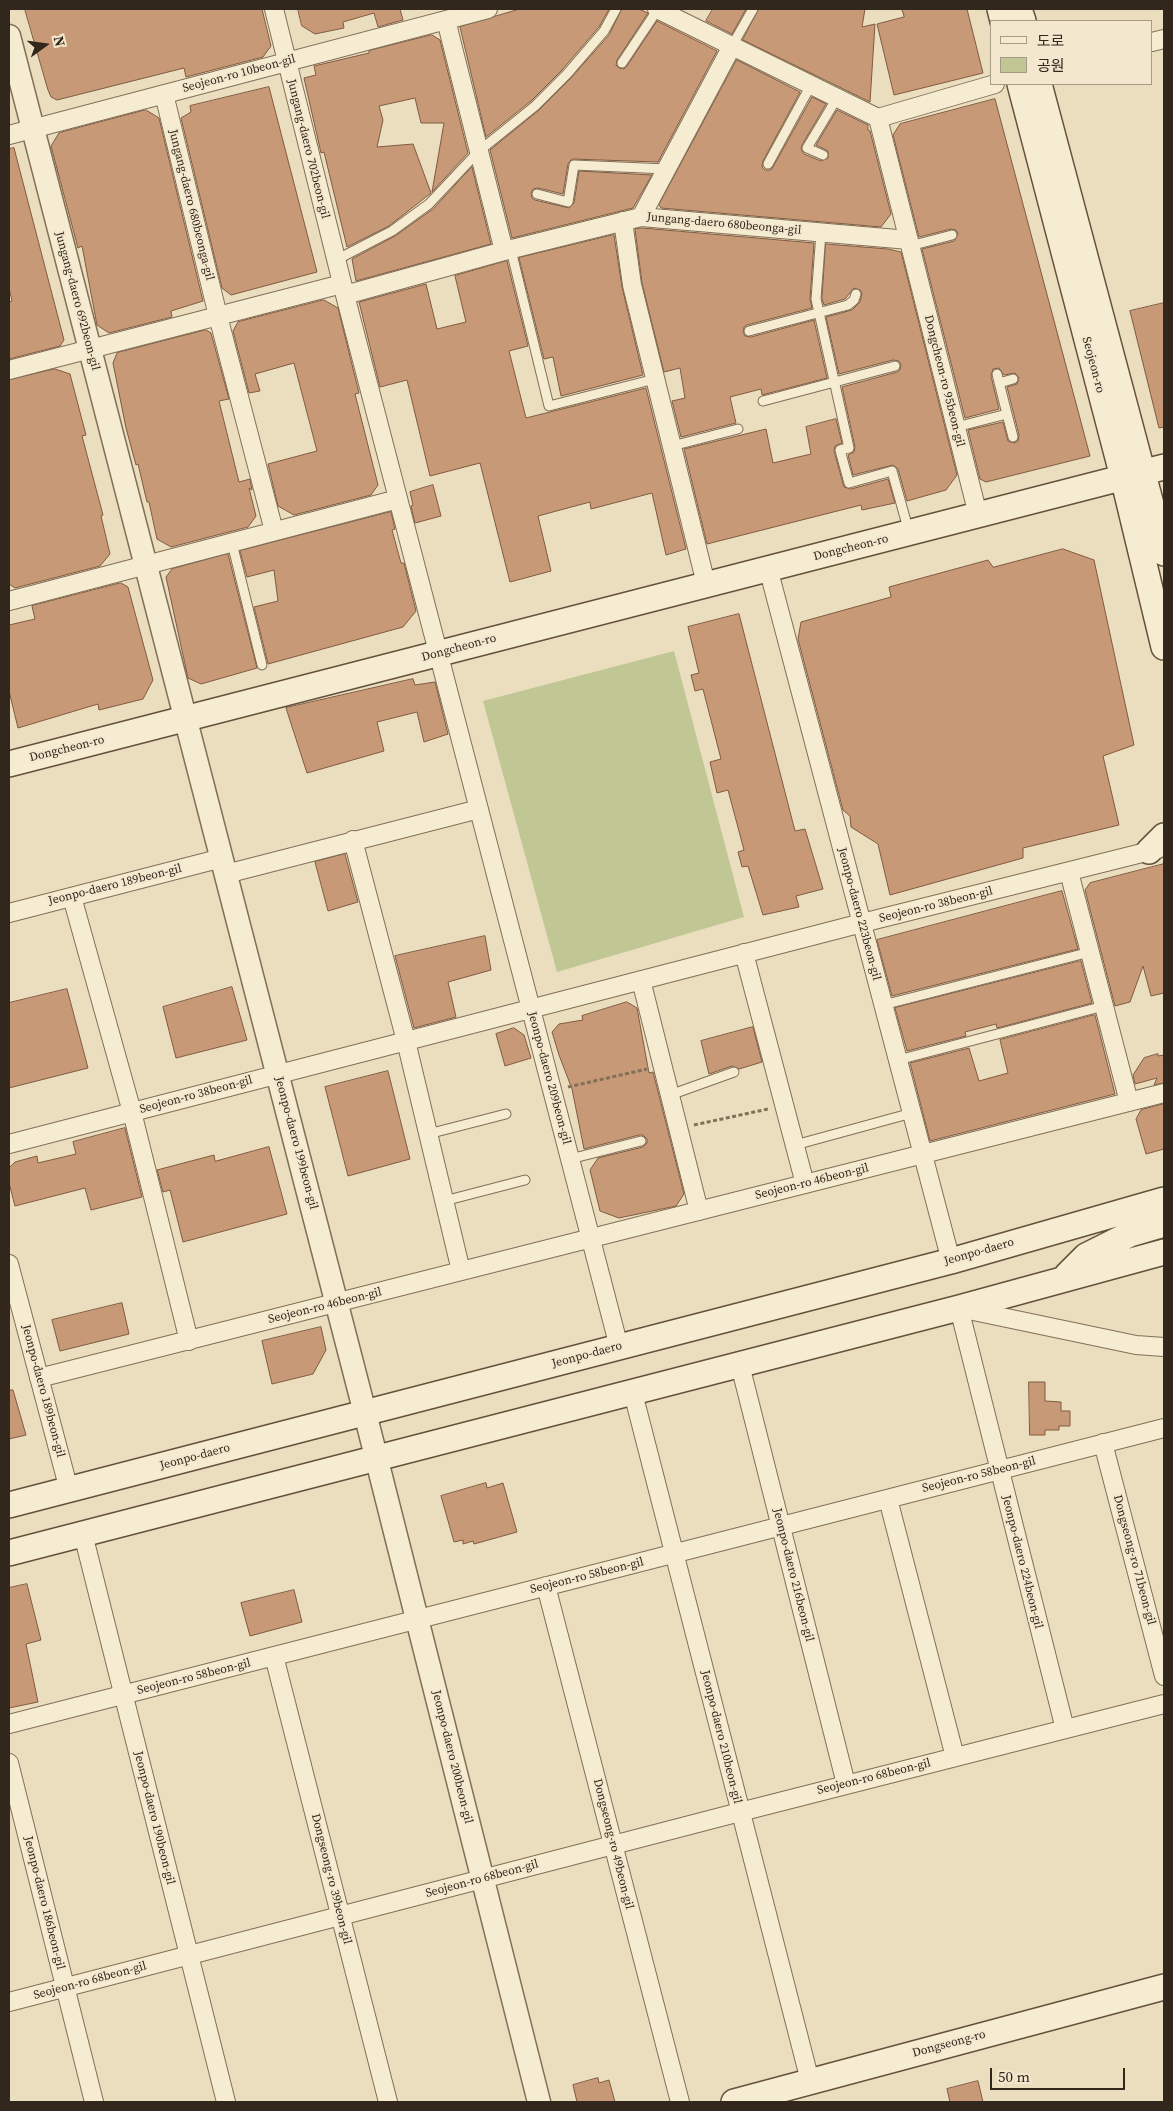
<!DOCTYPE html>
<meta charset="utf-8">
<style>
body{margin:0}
#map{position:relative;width:1173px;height:2111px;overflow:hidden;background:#eadebf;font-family:"Source Serif 4","Noto Sans KR",serif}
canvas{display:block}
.frame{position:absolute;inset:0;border:10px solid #32271c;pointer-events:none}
.legend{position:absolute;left:990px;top:20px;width:162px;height:65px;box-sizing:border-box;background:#f3e8ce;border:1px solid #a69b87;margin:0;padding:6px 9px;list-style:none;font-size:15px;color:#32271c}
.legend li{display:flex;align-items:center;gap:10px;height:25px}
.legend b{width:25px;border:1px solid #a69b87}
.north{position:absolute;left:20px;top:20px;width:50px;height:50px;-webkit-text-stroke:4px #f3e8ce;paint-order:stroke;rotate:76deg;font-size:14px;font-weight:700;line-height:20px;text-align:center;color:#32271c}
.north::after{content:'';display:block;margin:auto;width:18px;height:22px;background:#32271c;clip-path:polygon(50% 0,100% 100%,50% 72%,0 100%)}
.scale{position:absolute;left:990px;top:2068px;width:135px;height:22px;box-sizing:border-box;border:2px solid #32271c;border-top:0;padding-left:6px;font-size:15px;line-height:18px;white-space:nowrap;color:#32271c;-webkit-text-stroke:4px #f3e8ce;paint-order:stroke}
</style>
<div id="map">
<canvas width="1173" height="2111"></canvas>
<div class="frame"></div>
<ul class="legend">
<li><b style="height:6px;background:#f6ecd1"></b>도로</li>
<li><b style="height:14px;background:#c1c794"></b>공원</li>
</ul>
<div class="north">N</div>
<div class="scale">50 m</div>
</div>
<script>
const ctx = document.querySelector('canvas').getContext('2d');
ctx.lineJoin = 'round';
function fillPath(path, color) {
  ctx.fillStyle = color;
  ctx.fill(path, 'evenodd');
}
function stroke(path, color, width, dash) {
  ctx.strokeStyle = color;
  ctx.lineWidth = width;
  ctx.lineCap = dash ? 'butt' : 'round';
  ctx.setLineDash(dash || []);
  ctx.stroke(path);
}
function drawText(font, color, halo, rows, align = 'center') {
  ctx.font = font + ' "Source Serif 4",serif';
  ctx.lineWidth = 4;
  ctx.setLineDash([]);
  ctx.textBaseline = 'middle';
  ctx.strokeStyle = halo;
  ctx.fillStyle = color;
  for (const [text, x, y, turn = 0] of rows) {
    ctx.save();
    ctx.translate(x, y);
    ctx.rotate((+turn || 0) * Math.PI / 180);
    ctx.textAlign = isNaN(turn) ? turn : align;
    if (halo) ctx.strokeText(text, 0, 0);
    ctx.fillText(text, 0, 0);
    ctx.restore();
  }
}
const green = new Path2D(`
 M674,651L744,917L557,972L483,701Z`);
const building = new Path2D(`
 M25,9H262L271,46L263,57L186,77L184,68L57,100L51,97L48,90Z
 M298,9H400L403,20L378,27L374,13L343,22L344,28L315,34L302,26Z
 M520,9H609L599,27L562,70L531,101L486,137L460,27Z
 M622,9H639L648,13L617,60L616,65L619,68L624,69L627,66L657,21L717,51L658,162L572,159L568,164L563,194L538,188L533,189L531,193L532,198L535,200L569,208L574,203L579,171L652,175L633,208L512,238L490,150L539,110L571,78L609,35Z
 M713,9H746L732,34L706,21Z
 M759,9H865L862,27L875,24L870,102L743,40Z
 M902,9H967L983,73L894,95L877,24L904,17Z
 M432,35L440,40L468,153L432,192L444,123H421L415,98L379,106L383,120L377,147L413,144L431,193L389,226L347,247L324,152L321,153L304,78L316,75L314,66L369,53V51Z
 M737,60L800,92L763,161L762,167L765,170H771L773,167L812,97L826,104L802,145L801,149L804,154L821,161L828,158V151L816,145L837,110L868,125V130L870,131L891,214L881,227L661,208L659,205Z
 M269,87L317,272L231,295L222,288L181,118L191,112L190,106Z
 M995,99L1090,456L986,482L980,479L968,430L1003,422L1008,441L1014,443L1018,441L1019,435L1007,387L1017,384L1019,378L1015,373L1004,375L999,368L993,369L991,376L999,409L965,418L922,249L954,241L958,234L956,230L951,229L919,237L893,135L900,124Z
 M146,110L159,118L203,301L171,311L172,317L109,333L97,325L82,246L78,248L51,146L59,133Z
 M14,148L64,340L60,346L9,359V302L12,301L9,288V149Z
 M472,167L491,244L356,281L352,259L395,236L433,209Z
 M642,228L814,243L810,299L812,308L747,325L744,327L743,332L745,336L751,337L814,320L827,378L762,395L761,389L730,397L736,423L681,437L672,401L685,398L680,368L664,372L642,283L635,229Z
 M614,235L622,287L643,375L561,396L553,357L544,359L519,258Z
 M826,244L888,249L901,252L957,475L946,490L907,501L898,469L893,465L853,475L848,455L854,452L855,447L842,387L897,372L900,370L901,365L899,361L893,360L839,374L826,317L852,310L860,302L862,293L860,290L854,288L845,299L824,305L822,299Z
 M507,261L528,346L509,351L526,418L646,388L686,549L666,555L652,493L591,509L590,502L538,516L551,571L510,582L480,463L430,476L407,380L380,387L359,302L426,284L437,329L466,322L455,276Z
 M324,300L338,308L359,393L355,394L378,485L371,495L294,515L278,506L268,464L317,451L294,363L255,374L260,391L249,393L233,331L238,322Z
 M1164,303V427L1159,428L1130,311Z
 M206,330L211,333L229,399L219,401L239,482L250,479L252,490L249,488L256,516L248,527L171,547L157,539L149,502H147L138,464L136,465L126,428L113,363L117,353Z
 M55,369L70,374L86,435L82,436L103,515L101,516L110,554L100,566L15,588L9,584V380Z
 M836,419L842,443L835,446L834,451L844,487L851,489L888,479L895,503L862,510L861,505L707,544L684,449L766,429L773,463L811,454L806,427Z
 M433,485L441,516L415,523L411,506L413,505L410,492Z
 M391,512L395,529L392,530L401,563H404L416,611L403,627L268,664L254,607L278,601L274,570L247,577L240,551Z
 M1063,549L1094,560L1134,745L1103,756L1119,825L1023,848V858L890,895L878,844L851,827L850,816L843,810L798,639L801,622L891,597L889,587L988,560L993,567Z
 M228,554L257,668L201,684L188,678L166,577L172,569Z
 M121,583L128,587L153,680L143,699L99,710L98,704L18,728L9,691V625L35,619L32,606Z
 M739,614L795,831L805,829L823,889L796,896L799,907L763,915L748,866L742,867L738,852L744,850L728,790L717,793L710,762L721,759L703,689L695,691L691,675L699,673L688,627Z
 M413,679L415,685L435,682L448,734L424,742L417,712L377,722L384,751L307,773L286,708Z
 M345,854L358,902L328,911L315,862Z
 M1164,864V993L1151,996L1143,966L1130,1002L1115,1006L1085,890L1090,883Z
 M1062,891L1078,949L892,996L877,940Z
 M485,936L491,970L448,982L456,1017L414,1028L395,956Z
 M1081,961L1092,1003L997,1028L996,1024L965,1032L966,1036L907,1051L895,1008Z
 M232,987L247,1040L176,1058L163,1007Z
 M67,989L88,1068L9,1088V1003Z
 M627,1002L637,1008L649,1073L653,1072L684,1194L676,1206L619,1218L600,1211L590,1170L598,1158L643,1147L647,1143V1139L643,1135H639L584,1149L572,1089L559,1055L552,1032L559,1024L583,1020L582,1016Z
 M1095,1015L1115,1094L930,1141L910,1063L969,1048L979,1081L1008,1073L1000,1040Z
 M753,1027L762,1062L739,1069L732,1066L709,1074L701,1041Z
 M514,1028L524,1035L531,1058L505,1066L496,1034Z
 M1158,1054V1056L1164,1055V1083L1154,1085L1157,1078L1135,1084L1133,1075L1144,1058Z
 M388,1071L410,1159L348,1176L325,1087Z
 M1164,1104V1149L1146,1154L1136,1119L1141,1110Z
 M125,1128L142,1197L91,1210L85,1188L15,1206L9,1183V1168L15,1162L37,1156L38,1163L76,1154L73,1142Z
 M269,1147L287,1214L183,1242L170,1190L163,1192L157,1170L214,1155L215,1161Z
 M122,1303L129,1334L60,1351L52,1320Z
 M321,1327L326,1350L313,1374L272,1384L262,1341Z
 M1029,1382H1045V1401L1061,1402V1411H1070V1426H1059V1430H1045V1435H1030Z
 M9,1390H13L26,1435L9,1439Z
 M486,1483L487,1488L503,1483L517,1532L474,1544L473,1541L463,1544V1540L454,1542L441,1496Z
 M27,1584L41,1640L26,1644L38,1702L9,1708V1588Z
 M294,1590L302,1622L250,1636L241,1603Z
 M598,2078L599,2083L609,2080L615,2102H577L573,2085Z
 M978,2081L983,2102H950L947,2089Z`);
const path = new Path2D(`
 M568,1087L647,1069
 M694,1125L768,1109`);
const service = new Path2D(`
 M732,46L753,9
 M622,63L658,9
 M823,155L807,148L837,98
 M768,164L811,85
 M537,194L568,202L574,165L667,169
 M821,233L816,299L849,448L840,450L849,483L892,471L909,532
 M910,246L952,235
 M511,250L549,406L655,379
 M336,260L392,231L429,204L479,151L535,106L567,74L604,31L616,9
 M749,331L848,305L854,300L856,294
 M999,383L1013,379
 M763,401L895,366
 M1007,414L1013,437
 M956,427L1007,414L997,374
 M672,446L738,429
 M232,543L262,665
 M883,1005L1090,952
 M898,1060L1104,1006
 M670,1095L734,1072
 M428,1134L506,1114
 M795,1145L912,1113
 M570,1159L641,1141
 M444,1201L525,1180`);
const minor = new Path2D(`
 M274,9L345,295L619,1347
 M657,9L878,118L995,84
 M446,20L504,251
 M1152,42L1164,39
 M164,94L218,316L274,531
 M878,118L978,515
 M9,135L488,9
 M641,217L732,46
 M623,221L632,285L706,584
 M345,295L504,251L641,217L909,240
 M9,370L342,284
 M768,568L951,1261
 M9,601L398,499
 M353,840L406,1041L461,1271
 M1069,872L1129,1102
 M226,874L479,809
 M72,897L132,1112L189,1341
 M9,913L222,858
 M744,953L805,1184
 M641,980L699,1211
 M9,1144L862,923L1158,849
 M9,1264L69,1490
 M740,1365L846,1784
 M39,1378L1164,1093
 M633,1393L810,2081
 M1103,1443L1164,1676
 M888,1499L955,1757
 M83,1534L226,2102
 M546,1586L680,2102
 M274,1656L388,2102
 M9,1724L1164,1428
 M1065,1729L959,1308L1136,1345L1164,1347
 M9,1763L94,2102
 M9,2002L740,1812L1164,1704`);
const tertiary = new Path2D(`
 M9,36L365,1413L539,2102`);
const secondary = new Path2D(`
 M1000,9L1003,21
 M1019,9L1023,21
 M1020,84L1123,477L1164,647
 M1039,84L1164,553
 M9,764L1164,467
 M1149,851L1164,836
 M1067,1275L1086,1256L1130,1234L1164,1224
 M9,1505L951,1261L1164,1200
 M9,1553L959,1308L1164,1252
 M734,2102L1164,1987`);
const streetNames = [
 ["Seojeon-ro 10beon-gil",239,74,-15],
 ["Jungang-daero 702beon-gil",308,149,76],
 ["Jungang-daero 680beonga-gil",191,205,76],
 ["Jungang-daero 680beonga-gil",724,224,5],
 ["Jungang-daero 692beon-gil",77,301,75],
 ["Seojeon-ro",1093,365,75],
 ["Dongcheon-ro 95beon-gil",944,381,76],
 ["Dongcheon-ro",851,548,-14],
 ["Dongcheon-ro",459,648,-15],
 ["Dongcheon-ro",67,749,-14],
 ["Jeonpo-daero 189beon-gil",115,885,-14],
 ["Seojeon-ro 38beon-gil",936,905,-14],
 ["Jeonpo-daero 223beon-gil",859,914,75],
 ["Jeonpo-daero 209beon-gil",549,1078,75],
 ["Seojeon-ro 38beon-gil",196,1095,-15],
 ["Jeonpo-daero 199beon-gil",296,1143,75],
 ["Seojeon-ro 46beon-gil",812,1182,-14],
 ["Jeonpo-daero",979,1252,-16],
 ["Seojeon-ro 46beon-gil",325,1306,-14],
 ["Jeonpo-daero",587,1355,-15],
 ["Jeonpo-daero 189beon-gil",43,1391,75],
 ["Jeonpo-daero",195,1457,-15],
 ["Seojeon-ro 58beon-gil",979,1475,-14],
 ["Dongseong-ro 71beon-gil",1134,1560,75],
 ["Jeonpo-daero 224beon-gil",1022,1562,76],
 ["Jeonpo-daero 216beon-gil",793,1575,76],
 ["Seojeon-ro 58beon-gil",587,1576,-14],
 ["Seojeon-ro 58beon-gil",194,1677,-14],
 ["Jeonpo-daero 210beon-gil",721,1737,76],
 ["Jeonpo-daero 200beon-gil",452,1757,76],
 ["Seojeon-ro 68beon-gil",874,1777,-14],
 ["Jeonpo-daero 190beon-gil",154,1818,76],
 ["Dongseong-ro 49beon-gil",613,1844,76],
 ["Dongseong-ro 39beon-gil",331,1879,76],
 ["Seojeon-ro 68beon-gil",482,1879,-15],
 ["Jeonpo-daero 186beon-gil",44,1903,76],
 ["Seojeon-ro 68beon-gil",90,1981,-15],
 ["Dongseong-ro",949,2044,-15]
];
fillPath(green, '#c1c794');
fillPath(building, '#c79977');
stroke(building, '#805a40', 1);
stroke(service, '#826f58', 11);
stroke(minor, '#826f58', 20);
stroke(tertiary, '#826f58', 25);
stroke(secondary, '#64503c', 28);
stroke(path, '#826f58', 3, [4, 2.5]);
stroke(service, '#f6ecd1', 9);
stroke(minor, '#f6ecd1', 18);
stroke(tertiary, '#f6ecd1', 22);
stroke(secondary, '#f6ecd1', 25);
drawText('12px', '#32271c', '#f3e8ce', streetNames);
</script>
